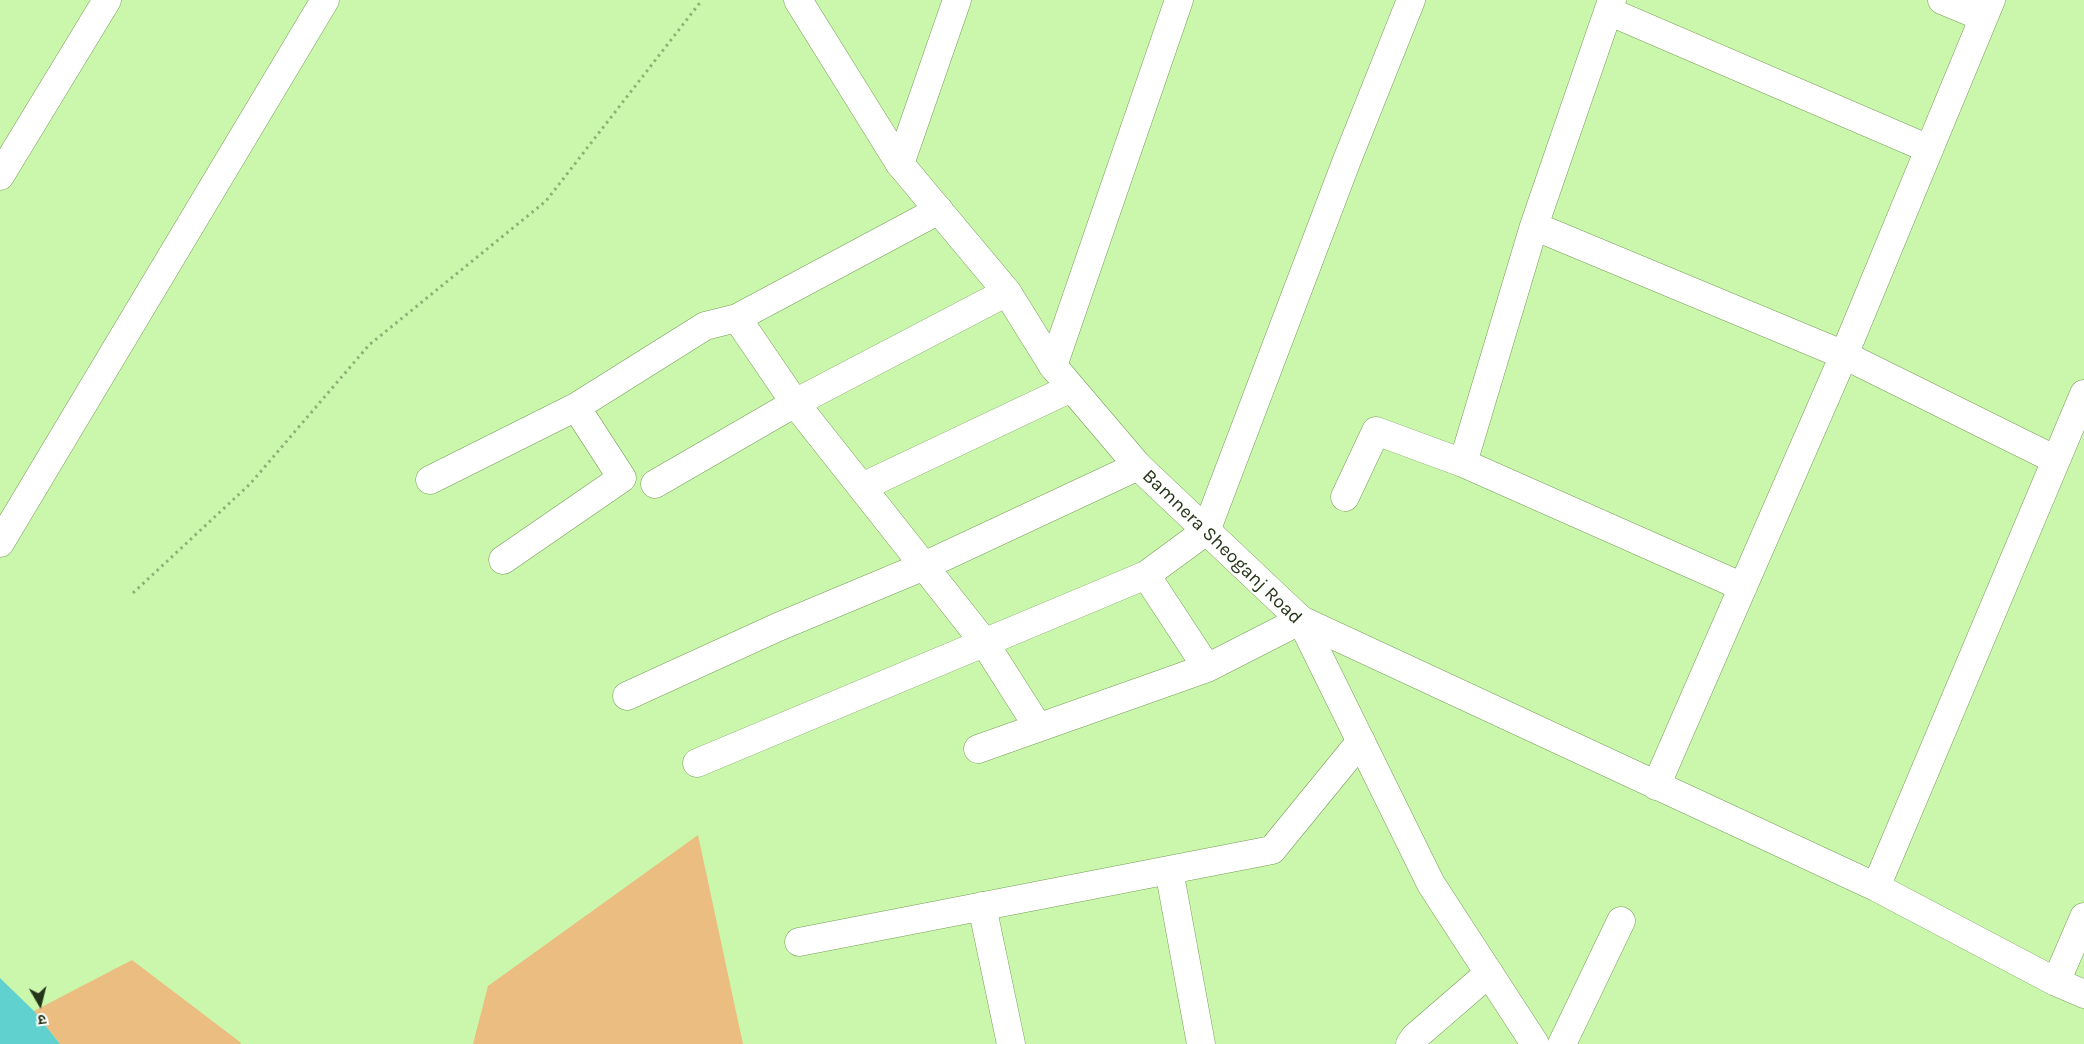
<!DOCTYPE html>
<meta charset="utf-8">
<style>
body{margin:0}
#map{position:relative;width:2084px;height:1044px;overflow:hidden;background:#cbf7ac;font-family:Karla,"Noto Sans Devanagari",sans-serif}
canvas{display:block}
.north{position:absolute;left:15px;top:979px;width:50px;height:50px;-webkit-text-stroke:4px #fff;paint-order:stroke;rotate:172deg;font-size:14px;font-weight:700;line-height:20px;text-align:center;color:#243517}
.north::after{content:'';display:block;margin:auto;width:18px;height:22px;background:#243517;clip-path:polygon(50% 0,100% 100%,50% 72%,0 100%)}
</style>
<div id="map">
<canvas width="2084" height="1044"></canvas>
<div class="north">उ</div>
</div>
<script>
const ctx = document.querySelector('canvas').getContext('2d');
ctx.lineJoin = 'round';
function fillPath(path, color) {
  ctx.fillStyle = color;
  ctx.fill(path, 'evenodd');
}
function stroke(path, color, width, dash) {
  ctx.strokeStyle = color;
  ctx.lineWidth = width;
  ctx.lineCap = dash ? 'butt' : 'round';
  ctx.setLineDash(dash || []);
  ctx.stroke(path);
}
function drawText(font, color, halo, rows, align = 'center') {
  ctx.font = font + ' Karla,sans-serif';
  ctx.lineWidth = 4.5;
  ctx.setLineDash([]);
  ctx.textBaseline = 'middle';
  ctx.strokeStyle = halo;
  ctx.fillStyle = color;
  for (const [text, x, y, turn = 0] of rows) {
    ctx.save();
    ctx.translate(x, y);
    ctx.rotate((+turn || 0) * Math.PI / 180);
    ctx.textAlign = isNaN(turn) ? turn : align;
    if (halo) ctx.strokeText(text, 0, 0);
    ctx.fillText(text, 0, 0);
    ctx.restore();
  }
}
const green = new Path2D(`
 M698,835L743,1044H473L488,986Z
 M132,960L240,1042L241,1044H60L34,1011Z`);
const water = new Path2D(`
 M0,978L34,1011L60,1044H0Z`);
const path = new Path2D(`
 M133,593L250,484L369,345L546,201L702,0`);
const street = new Path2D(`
 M798,0L900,164
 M1942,0L1983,17
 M1608,11L1929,149
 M900,164L957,0
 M0,176L107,0
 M1534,226L1844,355L2056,460
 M737,318L795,403L984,642L1038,727
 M1053,366L1179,0
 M1463,463L1534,226L1612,0
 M430,480L576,407L705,326L737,318L939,210
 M655,484L795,403L1007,292
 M862,487L1071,388
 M1345,497L1376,431L1463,463L1743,587
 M0,543L325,0
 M503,560L622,478L576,407
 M1146,575L1207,668
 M627,696L778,627L924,566L1138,466
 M978,749L1207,668L1301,620L1876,887L2056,982L2084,994
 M697,763L1146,575L1206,531L1347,160L1411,0
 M1656,786L1844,355L1991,0
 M1169,870L1201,1044
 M1876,887L2084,394
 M982,906L1011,1044
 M799,942L1272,850L1361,741
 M2056,982L2084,917
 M1410,1044L1415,1037L1489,973
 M1562,1044L1621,921`);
const secondary = new Path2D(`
 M900,164L1007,292L1053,366L1138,466L1301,620L1431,884L1535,1044`);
const streetNames = [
 ["Bamnera Sheoganj Road",1222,547,44]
];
fillPath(green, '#ebbd81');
fillPath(water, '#60d1ce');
stroke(street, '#769e57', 29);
stroke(secondary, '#769e57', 29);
stroke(path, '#8fb176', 3, [2.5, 4]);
stroke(street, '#fff', 28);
stroke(secondary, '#fff', 28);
drawText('19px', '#243517', '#fff', streetNames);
</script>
